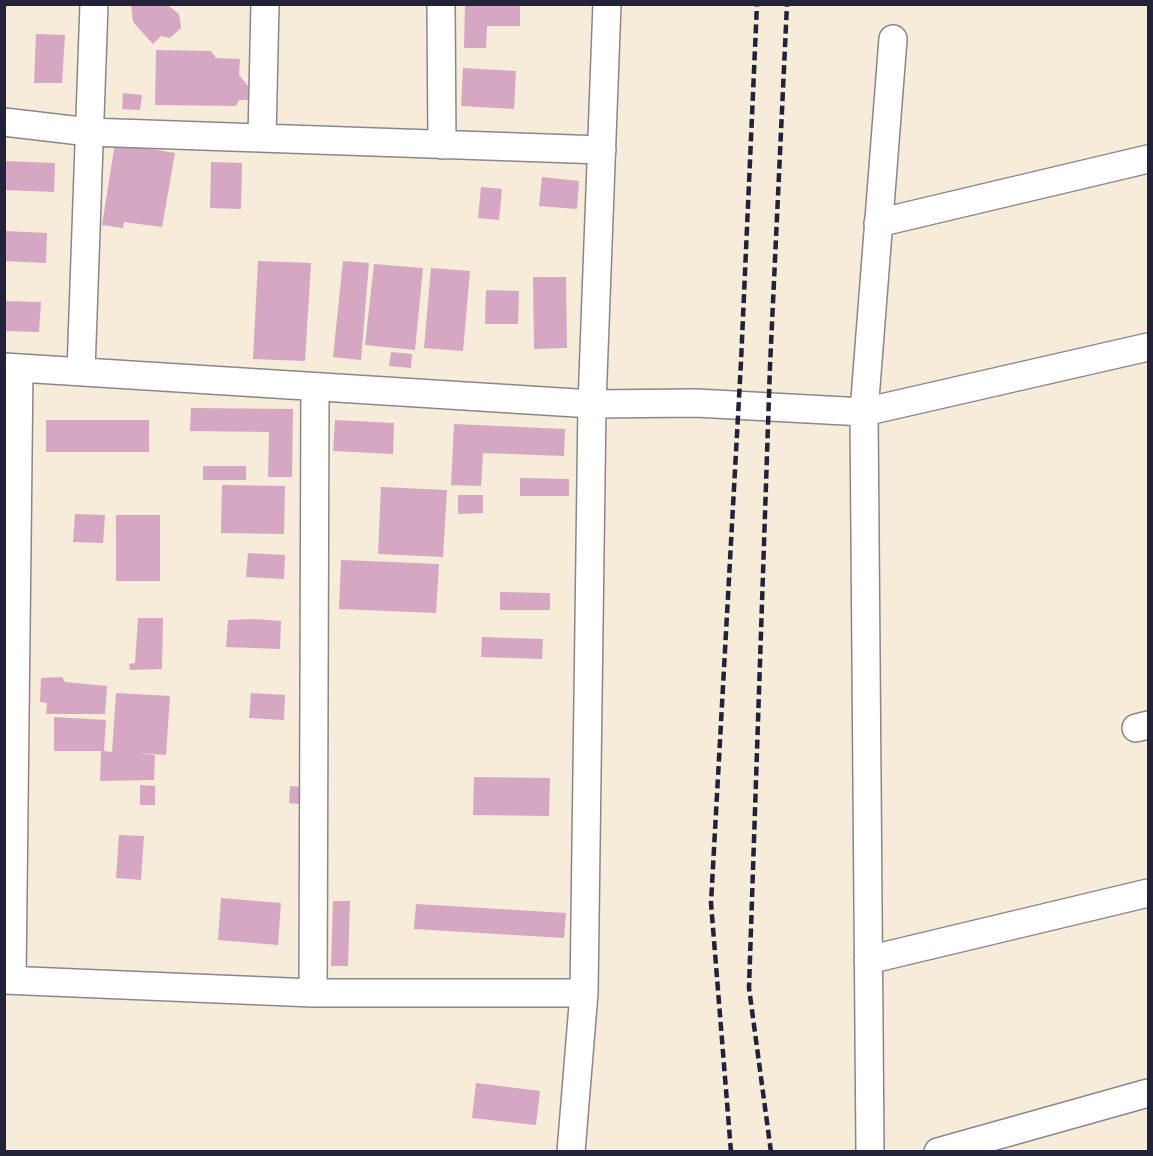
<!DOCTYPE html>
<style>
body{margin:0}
#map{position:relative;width:1153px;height:1156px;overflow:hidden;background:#f7ebd9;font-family:"Comic Neue",sans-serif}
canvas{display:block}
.frame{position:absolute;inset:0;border:6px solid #22223b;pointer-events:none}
</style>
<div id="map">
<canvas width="1153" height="1156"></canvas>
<div class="frame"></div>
</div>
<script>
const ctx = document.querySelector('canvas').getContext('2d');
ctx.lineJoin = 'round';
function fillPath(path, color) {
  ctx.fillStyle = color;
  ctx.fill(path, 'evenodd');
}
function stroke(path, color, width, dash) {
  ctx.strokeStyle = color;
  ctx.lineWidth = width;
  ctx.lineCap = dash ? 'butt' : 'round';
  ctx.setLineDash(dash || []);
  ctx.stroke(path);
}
const building = new Path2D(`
 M131,4H166L179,14L181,28L170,38L161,36L153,44L133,22Z
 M465,4H520V26H487L486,48H464Z
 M36,34L65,35L62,83H34Z
 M156,50L211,51L216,58L240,59L239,75L248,86L249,100H239L236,106L155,105Z
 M463,68L516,71L514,109L461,106Z
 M123,93L142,95L140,110L122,109Z
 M115,143L175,153L162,227L124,222L123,228L102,225Z
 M4,161L55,163L54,192L4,190Z
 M211,162L242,163L241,209L210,208Z
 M542,177L579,181L577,209L539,206Z
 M481,187L502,189L499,220L478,218Z
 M4,231L47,233L46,263L4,261Z
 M258,261L311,263L305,361L253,359Z
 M343,261L369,263L361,360L333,357Z
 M374,264L423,268L415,350L365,345Z
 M431,268L470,271L463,351L424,348Z
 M533,277H566L567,348L534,349Z
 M486,290L519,291L518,324H485Z
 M4,301L41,302L39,332L4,331Z
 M391,352L412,354L411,368L389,366Z
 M191,408L293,409L292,477H268L269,432L190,431Z
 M46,420H149V452H46Z
 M335,420L394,423L393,454L333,451Z
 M454,424L565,429L564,456L483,453L481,486L451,485Z
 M203,466H246V480H203Z
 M520,478L569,479V496H520Z
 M222,485L285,486L284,534L221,533Z
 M381,487L447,490L443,557L378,554Z
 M458,495H483V513L458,514Z
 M75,514L105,515L103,543L73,542Z
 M116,515H160V581H116Z
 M248,553L285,555L284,579L246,577Z
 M341,560L439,564L436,613L339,609Z
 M500,592L550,593V610H500Z
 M138,618H163L162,669L130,670L129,664L135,663Z
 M254,619L281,621L280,649L226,647L228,620Z
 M482,637L543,639L542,659L481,657Z
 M62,677L65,682L107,686L105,714H46L47,703L40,702L41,678Z
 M116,693L170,696L166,755L138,753L155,755L154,780L100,781L101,751H54V717L106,720L104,751L112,752Z
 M251,693L285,695L284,720L249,718Z
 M474,777L550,778L549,816L473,815Z
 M140,785L155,786V805H140Z
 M290,786L300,787L299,804L289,803Z
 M119,835L144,836L141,880L116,878Z
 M221,898L281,903L278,945L218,940Z
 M333,901H350L348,966H331Z
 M416,904L566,913L564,938L414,929Z
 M476,1083L540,1091L536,1125L472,1118Z`);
const minor = new Path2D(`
 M441,4L442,145
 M4,122L89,132L602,150
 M262,138L265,4
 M878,223L1148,159
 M4,367L592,404L696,403L864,412L1148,347
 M81,371L94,4
 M315,387L313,993H584
 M1136,728L1148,725
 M868,960L1148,893
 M4,980L313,993
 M12,980L19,368
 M571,1152L584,993L592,404L607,4
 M870,1152L864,412L893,39
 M938,1152L1148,1093`);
const rail = new Path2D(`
 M731,1152L711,903L741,362L757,4
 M771,1152L749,988L770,366L787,4`);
fillPath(building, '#d5a7c3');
stroke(minor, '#8c868a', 30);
stroke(minor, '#fff', 27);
stroke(rail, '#22223b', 4.5, [9, 4.5]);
</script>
